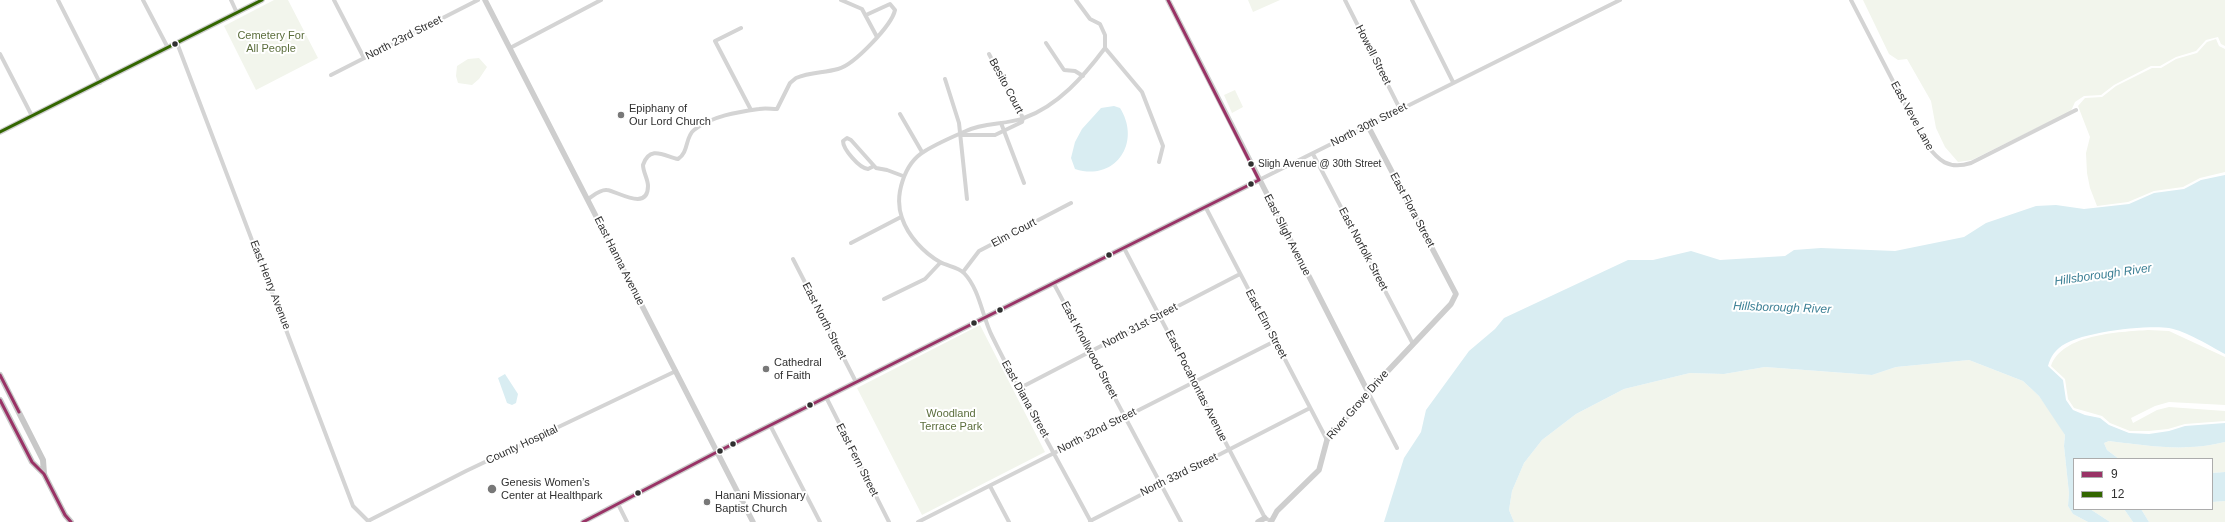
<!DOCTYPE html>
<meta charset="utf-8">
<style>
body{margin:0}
#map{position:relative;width:2225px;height:522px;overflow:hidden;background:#fff;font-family:Helvetica,sans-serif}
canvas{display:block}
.legend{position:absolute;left:2073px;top:458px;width:140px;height:52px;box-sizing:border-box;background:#fff;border:1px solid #acacac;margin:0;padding:5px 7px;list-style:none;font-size:12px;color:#303030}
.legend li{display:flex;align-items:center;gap:8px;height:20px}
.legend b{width:20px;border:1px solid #acacac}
</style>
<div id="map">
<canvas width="2225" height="522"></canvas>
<ul class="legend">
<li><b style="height:5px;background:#936"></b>9</li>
<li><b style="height:5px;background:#360"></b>12</li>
</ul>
</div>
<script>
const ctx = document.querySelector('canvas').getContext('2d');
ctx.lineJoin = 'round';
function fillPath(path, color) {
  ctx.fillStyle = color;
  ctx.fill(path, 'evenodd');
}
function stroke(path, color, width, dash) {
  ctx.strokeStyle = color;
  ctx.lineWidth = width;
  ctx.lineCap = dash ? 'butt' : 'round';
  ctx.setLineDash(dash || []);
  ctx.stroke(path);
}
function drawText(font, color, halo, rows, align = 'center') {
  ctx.font = font + ' Helvetica,sans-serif';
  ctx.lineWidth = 4;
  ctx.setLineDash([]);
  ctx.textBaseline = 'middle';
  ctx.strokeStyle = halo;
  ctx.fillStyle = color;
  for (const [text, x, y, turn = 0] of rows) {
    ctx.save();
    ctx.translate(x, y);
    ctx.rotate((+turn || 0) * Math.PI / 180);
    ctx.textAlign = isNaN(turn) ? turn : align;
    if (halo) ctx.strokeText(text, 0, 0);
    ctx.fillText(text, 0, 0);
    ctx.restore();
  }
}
const green = new Path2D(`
 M274,0H288L318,58L256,90L224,26Z
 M1248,0H1280L1253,12Z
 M1863,0H2225V46L2221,44L2218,37L2206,40L2196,51L2176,57L2160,66H2151L2114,85L2101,95L2084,96L2075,102L2071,111L1972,160L1958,162L1945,147L1936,128L1931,101L1907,59L1898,60L1889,54Z
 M2216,39L2219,46L2225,49V172L2200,178L2183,187L2154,191L2128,202L2097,206L2090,188L2087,173L2086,153L2090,137L2078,106L2085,98L2102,97L2116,86L2152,68H2161L2176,59L2197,53L2207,42Z
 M479,58L487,67L479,79L472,85L458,83L456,76L457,66L468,59Z
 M1235,90L1243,107L1232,113L1224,95Z
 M980,325L1045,452L922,515L857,388Z
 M2148,330L2169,331L2225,357V405L2169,402L2155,406L2131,418L2133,423L2157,410L2169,407L2225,411V421L2185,424L2168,429L2149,431H2130L2110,423L2102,416L2074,408L2068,399L2065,379L2051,366C2062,334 2119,332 2148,330Z
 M1969,360L2023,381L2039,396L2057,421L2065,435L2064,446L2069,493L2068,506L2073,514L2088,522H1514L1509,510L1512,491L1524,463L1542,440L1576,414L1624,389L1690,373L1724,374L1765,367L1872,375L1896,367Z
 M2109,441C2150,446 2184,452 2225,442V472L2212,473V459H2119L2107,450L2104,443Z
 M2225,501V522H2149L2141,509H2212V502Z
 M2090,509H2124L2133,522H2110Z`);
const water = new Path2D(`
 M1114,106L1120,108C1142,143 1115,182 1075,169L1071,158L1075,142L1082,129L1101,108Z
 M2225,175V354C2210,346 2186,331 2169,328C2145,325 2077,332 2059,348C2053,353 2050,359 2048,366L2063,380L2066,400L2073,410L2085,415L2100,418L2109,425L2129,433L2149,434L2169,431L2185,426L2225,423V442C2184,452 2150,446 2109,441L2104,443L2107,450L2119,459H2074V509H2090L2110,522H2088L2073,514L2068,506L2069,493L2064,446L2065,435L2039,396L2023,381L1969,360L1896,367L1872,375L1765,367L1724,374L1690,373L1624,389L1576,414L1542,440L1524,463L1512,491L1509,510L1514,522H1384L1404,458L1421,432L1426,410L1469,351L1495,329L1504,318L1628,260H1653L1691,251L1720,260L1785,256L1794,250L1821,248L1895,251L1964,237L1986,223L2036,206L2056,205L2084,209L2129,204L2154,193L2184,189L2201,180Z
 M505,374L518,394L516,403L512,405L507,403L498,378Z
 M2225,472V501L2212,502V473Z
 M2124,509H2141L2149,522H2133Z`);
const street = new Path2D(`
 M58,0L100,83
 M143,0L168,48
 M231,0L237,13
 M334,0L364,58
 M841,0L862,9L877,37
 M1076,0L1090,19L1100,24L1105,35V48
 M1345,0L1400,109
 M1412,0L1453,82
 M1851,0L1925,143C1939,161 1948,170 1971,163L2076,110
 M741,28L715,41L751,110
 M177,43L353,506L369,522
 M1046,43L1064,70L1075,71L1083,76
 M510,48L601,0
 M1105,48L1142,92L1163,146L1159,162
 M0,54L32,116
 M989,54L1023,118
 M331,75L478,0
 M945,79L959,123L967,199
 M900,114L922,152
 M1001,123L1024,183
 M960,135H995L1022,122L1023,118
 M1313,154L1413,344
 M874,166L868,169C859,168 843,149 843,141L847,138L851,140L876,168L887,170L903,176
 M1259,180L1620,0
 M588,199C593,196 600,189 607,190C617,191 648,212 648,186C648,179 643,172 643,165C650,144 666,157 678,159C689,152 685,137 694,130C711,116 738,112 759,109C765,108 771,109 777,109L790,83L796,78C810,72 824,73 838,69C854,65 892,25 895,10L890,4L866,15
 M1206,208L1327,440
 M851,243L901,217
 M1124,248L1265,518L1271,521
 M793,259L856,382
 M963,272L979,251L1071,203
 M1054,284L1181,522
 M884,299L925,279L940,263
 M1018,389L1240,274
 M1368,392L1397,448
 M826,397L889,522
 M770,425L820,522
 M990,486L1009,522
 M618,504L627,522
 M368,521L466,471L676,371
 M1090,521L1310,408
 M918,522L1275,341
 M1091,522C1058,460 1023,399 992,336C982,316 980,290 964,273C958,267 947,266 940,262C924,253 908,236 902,218C894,196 904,163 925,151C938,143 952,137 966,131C983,122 1006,125 1024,118C1058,106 1084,76 1105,48`);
const secondary = new Path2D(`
 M485,0L753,522
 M1168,0L1368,392
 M0,132L262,0
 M583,522L717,452L1259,180
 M1258,522L1265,518
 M1271,522L1277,511L1319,470L1327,440L1368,392L1451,304L1456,294L1368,126`);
const primary = new Path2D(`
 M0,375L43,460L44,474
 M0,400L32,462L44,474L65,515L71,522`);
const bus1 = new Path2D(`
 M0,375L19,412
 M0,400L32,462L44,474L65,515L71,522
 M583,522L717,452L1259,180L1168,0`);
const bus2 = new Path2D(`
 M0,132L262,0`);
const markers = [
 [175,44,3.5,"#303030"],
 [621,115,4,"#787878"],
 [1251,164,3.5,"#303030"],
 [1251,184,3.5,"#303030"],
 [1109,255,3.5,"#303030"],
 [1000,310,3.5,"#303030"],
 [974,323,3.5,"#303030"],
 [766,369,4,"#787878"],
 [810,405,3.5,"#303030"],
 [733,444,3.5,"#303030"],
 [720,451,3.5,"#303030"],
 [492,489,5,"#787878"],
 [638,493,3.5,"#303030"],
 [707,502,4,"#787878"]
];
const busNames = [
 ["Sligh Avenue @ 30th Street",1258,164]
];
const parkNames = [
 ["Cemetery For",271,36],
 ["All People",271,49],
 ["Woodland",951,414],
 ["Terrace Park",951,427]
];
const streetNames = [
 ["North 23rd Street",404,38,-27],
 ["Howell Street",1373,55,63],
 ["Besito Court",1006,86,62],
 ["East Veve Lane",1912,116,61],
 ["North 30th Street",1369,125,-27],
 ["East Flora Street",1412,210,62],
 ["Elm Court",1014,233,-28],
 ["East Sligh Avenue",1287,235,63],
 ["East Norfolk Street",1363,249,62],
 ["East Hanna Avenue",619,261,63],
 ["East Henry Avenue",270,285,69],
 ["East North Street",824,321,63],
 ["East Elm Street",1266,324,62],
 ["North 31st Street",1140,326,-28],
 ["East Knollwood Street",1089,350,62],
 ["East Pocahontas Avenue",1196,386,63],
 ["East Diana Street",1025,399,61],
 ["River Grove Drive",1358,405,-49],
 ["North 32nd Street",1097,431,-27],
 ["County Hospital",522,445,-25],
 ["East Fern Street",857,460,63],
 ["North 33rd Street",1179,475,-26]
];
const poiNames = [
 ["Epiphany of",629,109],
 ["Our Lord Church",629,122],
 ["Cathedral",774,363],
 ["of Faith",774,376],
 ["Genesis Women’s",501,483],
 ["Center at Healthpark",501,496],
 ["Hanani Missionary",715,496],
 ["Baptist Church",715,509]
];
const waterNames = [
 ["Hillsborough River",2103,275,-8],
 ["Hillsborough River",1782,308,2]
];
fillPath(green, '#f2f5ec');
fillPath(water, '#d9edf2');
stroke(street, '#d4d4d4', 4);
stroke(secondary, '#cecece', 5.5);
stroke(primary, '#c8c8c8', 6);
stroke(bus1, '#936', 3);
stroke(bus2, '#360', 3);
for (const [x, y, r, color] of markers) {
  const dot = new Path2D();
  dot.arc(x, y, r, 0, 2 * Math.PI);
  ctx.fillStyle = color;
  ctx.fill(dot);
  stroke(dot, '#fff', 1.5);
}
drawText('10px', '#303030', '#fff', busNames, 'left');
drawText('11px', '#5a6d3b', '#fff', parkNames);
drawText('11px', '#303030', '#fff', streetNames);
drawText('11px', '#303030', '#fff', poiNames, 'left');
drawText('italic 12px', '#3b7f94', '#fff', waterNames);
</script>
